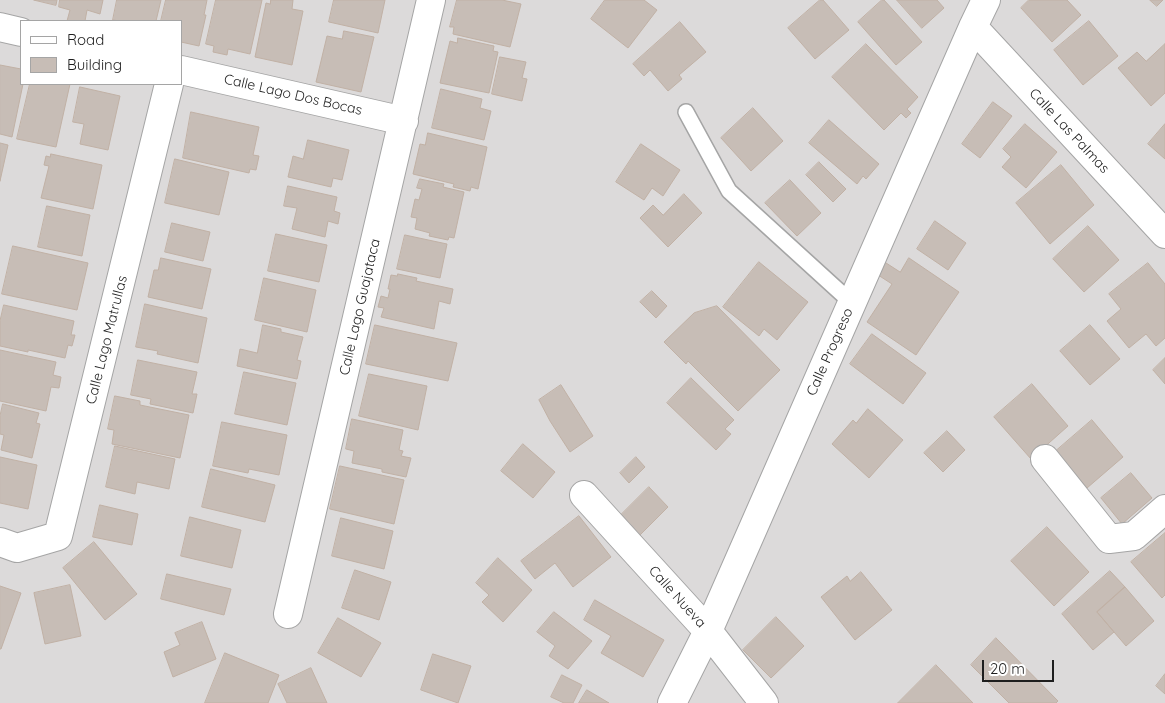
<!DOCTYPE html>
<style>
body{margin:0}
#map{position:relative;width:1165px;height:703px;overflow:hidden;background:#efebe3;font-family:Quicksand,sans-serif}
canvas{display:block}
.legend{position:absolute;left:20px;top:20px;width:162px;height:65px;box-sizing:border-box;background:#fff;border:1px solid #a5a5a5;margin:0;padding:6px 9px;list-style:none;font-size:15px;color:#1e1e1e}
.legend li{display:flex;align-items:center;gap:10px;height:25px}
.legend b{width:25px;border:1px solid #a5a5a5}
.scale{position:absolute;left:982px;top:660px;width:72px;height:22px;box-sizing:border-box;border:2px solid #1e1e1e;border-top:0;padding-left:6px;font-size:15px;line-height:18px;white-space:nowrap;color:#1e1e1e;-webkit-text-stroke:4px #fff;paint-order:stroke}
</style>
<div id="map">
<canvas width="1165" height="703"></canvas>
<ul class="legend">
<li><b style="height:6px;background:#fff"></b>Road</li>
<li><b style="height:14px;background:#c7bdb6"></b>Building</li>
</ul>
<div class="scale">20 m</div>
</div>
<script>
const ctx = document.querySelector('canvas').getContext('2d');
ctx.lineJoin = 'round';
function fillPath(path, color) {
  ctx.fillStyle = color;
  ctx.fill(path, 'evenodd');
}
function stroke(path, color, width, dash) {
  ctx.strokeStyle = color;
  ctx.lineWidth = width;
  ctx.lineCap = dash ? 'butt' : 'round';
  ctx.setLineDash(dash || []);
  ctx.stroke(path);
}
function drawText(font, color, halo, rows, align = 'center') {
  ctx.font = font + ' Quicksand,sans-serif';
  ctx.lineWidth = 5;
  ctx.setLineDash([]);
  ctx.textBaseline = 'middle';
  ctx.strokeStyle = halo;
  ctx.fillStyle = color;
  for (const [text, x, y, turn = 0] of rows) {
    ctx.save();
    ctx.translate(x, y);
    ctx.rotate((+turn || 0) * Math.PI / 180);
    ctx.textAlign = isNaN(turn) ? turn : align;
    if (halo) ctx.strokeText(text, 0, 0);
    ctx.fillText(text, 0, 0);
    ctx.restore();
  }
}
const residential = new Path2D(`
 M0,0H1165V703H0ZM21,21H181V84H21Z`);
const building = new Path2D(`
 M34,0H57L56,5Z
 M60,0H103L100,14L87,10L85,21H67L70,10L59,7Z
 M117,0H161L156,21H119L113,20Z
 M166,0H207L204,15H206L199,46L181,42V21H161Z
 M216,0H262L250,54L228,49L227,55L213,52L214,46L206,44Z
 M271,0H293L292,9L303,11L292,65L255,57L266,3L270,4Z
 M334,0H385L378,33L329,22Z
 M457,0H502L521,4L510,47L453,34L454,27H450Z
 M605,0H644L657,10L628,48L591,19Z
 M820,0H823L849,30L815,59L788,28Z
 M882,0H884L922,42L896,65L858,22Z
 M897,0H937L944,8L922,28Z
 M1029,0H1067L1081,15L1052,42L1021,8Z
 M1150,0H1163L1157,6Z
 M1089,21L1118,56L1083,85L1054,50Z
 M680,22L706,52L679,75L682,79L668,91L650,70L644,76L633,64Z
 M344,31L374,37L361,92L316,82L327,36L342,39Z
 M458,38L494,46L493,51L498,52L489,93L440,83L450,41L457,43Z
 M866,44L918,97L907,109L911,113L906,118L901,113L884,130L832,77Z
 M1165,44V93L1151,106L1118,68L1137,52L1146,61Z
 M500,57L526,62L522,78L527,79L522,101L492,94Z
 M0,65L21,69V84H23L12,137L0,134Z
 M30,84H70L56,147L17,139Z
 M80,87L120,96L108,150L80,144L84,124L73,122Z
 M441,89L482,99L480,108L491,111L484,140L432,128Z
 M993,102L1012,116L980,158L962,144Z
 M753,108L783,141L751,171L721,138Z
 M191,112L259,127L253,155L259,156L256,170L250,169L249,173L183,158Z
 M829,120L879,164L866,179L863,176L857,184L809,143Z
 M1025,124L1057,152L1026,188L1002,167L1011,157L1003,149Z
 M1165,124V159L1148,144Z
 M428,133L487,147L478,189L471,187L470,191L453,187L454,184L413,174L420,144L425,145Z
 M308,140L349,150L342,180L333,178L331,187L288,177L293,156L303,159Z
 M0,143L8,145L0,181Z
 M641,144L680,170L663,196L652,188L644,200L616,182Z
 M51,154L102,165L93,209L41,198L49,166L44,165L46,156L50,157Z
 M175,159L229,172L219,215L165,203Z
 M819,162L846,189L833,202L806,175Z
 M1061,165L1094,205L1050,244L1016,203Z
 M420,179L444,184L443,187L464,192L454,238L449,237L448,240L429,236L430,233L415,229L417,218L411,217L415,199L419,200L422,189L417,188Z
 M790,180L821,213L797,236L765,203Z
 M288,186L337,197L334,211L340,213L338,224L328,221L325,237L292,229L297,208L284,206Z
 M684,194L702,213L668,247L640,218L653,205L663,215Z
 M47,206L90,215L82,256L38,247Z
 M935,221L966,243L948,270L917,249Z
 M172,223L210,232L203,261L165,252Z
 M1088,226L1119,260L1084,292L1053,259Z
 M276,234L327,245L319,282L268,271Z
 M405,235L447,244L440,278L397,269Z
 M13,246L88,263L77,310L2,294Z
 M161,258L211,269L202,309L148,297L154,270H158Z
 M909,258L959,292L916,355L867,322L892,284L875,273L883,261L900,272Z
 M759,262L808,302L777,340L764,329L759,336L723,307Z
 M1148,263L1165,284V338L1156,346L1146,334L1129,348L1107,321L1121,309L1109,294Z
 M398,274L417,278L416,281L453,289L450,304L439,301L434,329L381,317L384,308L378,307L381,296L388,298L390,289H388L391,275L397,276Z
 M264,278L316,290L307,332L255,320Z
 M652,291L667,306L656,318L640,302Z
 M145,304L207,318L198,363L157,354L158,351L136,347Z
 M4,305L74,321L71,335H75L72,346L68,345L65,358L28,350V352L0,346V321Z
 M717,306L780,370L738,411L688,361L686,364L664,342L694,313Z
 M263,325L281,329V332L303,337L297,360L301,361L297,379L237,366L240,349L257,353Z
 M375,325L457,343L448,381L366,364Z
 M1090,325L1120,359L1090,385L1060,351Z
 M872,334L926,373L903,404L850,364Z
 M0,350L56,362L53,375L61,377L59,388L51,387L46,411L0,401Z
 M1165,358V384L1153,370Z
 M138,360L197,372L192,394H197L193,413L150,404L151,399L131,395Z
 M244,372L296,383L287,425L235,414Z
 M369,374L427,386L418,430L359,416Z
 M691,378L734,420L725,429L731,434L716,450L667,403Z
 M1032,384L1068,426L1031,459L994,417Z
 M561,385L593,436L570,452L550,421L539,400Z
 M115,396L140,401V405L189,415L180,458L112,444L114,430L108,429Z
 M3,404L39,413L36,423L40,424L32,458L1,450L4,435L0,434V416Z
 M868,409L903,440L869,478L832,444L853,420L856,423Z
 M352,419L403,430L399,450L403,451L401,456L411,458L406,477L382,472V469L352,463L354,451L346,449Z
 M1092,420L1123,457L1087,488L1056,451Z
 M222,422L287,435L279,475L249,469L248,473L213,466Z
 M947,431L965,450L943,472L924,453Z
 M523,444L555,472L533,498L501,471Z
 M115,446L175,459L169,489L137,482L135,494L106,487Z
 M0,457L37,465L28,509L0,503Z
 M636,457L645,467L629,483L620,473Z
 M340,466L404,480L394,524L330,509Z
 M211,469L275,485L265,522L202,507Z
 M1131,473L1152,498L1122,524L1101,498Z
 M649,487L668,507L635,540L616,520Z
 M100,505L138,514L132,545L93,537Z
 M579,516L611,557L573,587L555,563L535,579L521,561Z
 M190,517L241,530L232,568L181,556Z
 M341,518L393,531L384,569L332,556Z
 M1047,527L1089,572L1054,606L1011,561Z
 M1165,533V595L1162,598L1131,562Z
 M94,542L137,594L105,620L63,568Z
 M498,558L532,590L503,622L482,602L489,595L476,583Z
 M355,570L391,582L379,620L342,608Z
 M1110,571L1125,587L1097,612L1114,632L1093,650L1062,614Z
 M861,572L892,610L855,640L821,597L847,576L850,581Z
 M167,574L231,589L224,615L161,599Z
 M70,585L81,636L45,644L34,593Z
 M0,586L21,593L1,649H0Z
 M1125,587L1154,621L1126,646L1097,612Z
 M595,600L664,640L643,677L601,653L611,636L584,620Z
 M554,612L592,641L568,669L549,656L555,646L537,632Z
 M776,617L804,646L771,678L743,650Z
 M338,618L381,643L361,677L318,653Z
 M202,622L216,659L173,677L164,652L180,645L175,633Z
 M996,638L1058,701L1056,703H1009L971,665Z
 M225,653L279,675L268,703H205Z
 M433,654L471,666L458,703L421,690Z
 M936,665L973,703H898Z
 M311,668L327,703H287L278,684Z
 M1165,674V694L1156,686Z
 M562,675L582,685L573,703H564L551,697Z
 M587,690L609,703H579Z`);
const lane = new Path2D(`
 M686,112L729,191L852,303`);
const street = new Path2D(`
 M0,27L21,32
 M973,27L1165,234
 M181,70L404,121
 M1045,459L1109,539L1134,536L1165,509
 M584,495L708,631L764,703
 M0,542L17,548L58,536L169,84
 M288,614L431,0
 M672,703L708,631L973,27L986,0`);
const streetNames = [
 ["Calle Lago Dos Bocas",293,95,13],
 ["Calle Las Palmas",1069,131,47],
 ["Calle Lago Guajataca",360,307,-77],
 ["Calle Lago Matrullas",107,340,-76],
 ["Calle Progreso",830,352,-66],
 ["Calle Nueva",677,597,48]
];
fillPath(residential, '#dcdada');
fillPath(building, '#c7bdb6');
stroke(building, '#c1b1a5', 1);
stroke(lane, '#a5a5a5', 18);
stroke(street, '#a5a5a5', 30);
stroke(lane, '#fff', 15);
stroke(street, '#fff', 28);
drawText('14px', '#1e1e1e', '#fff', streetNames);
</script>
